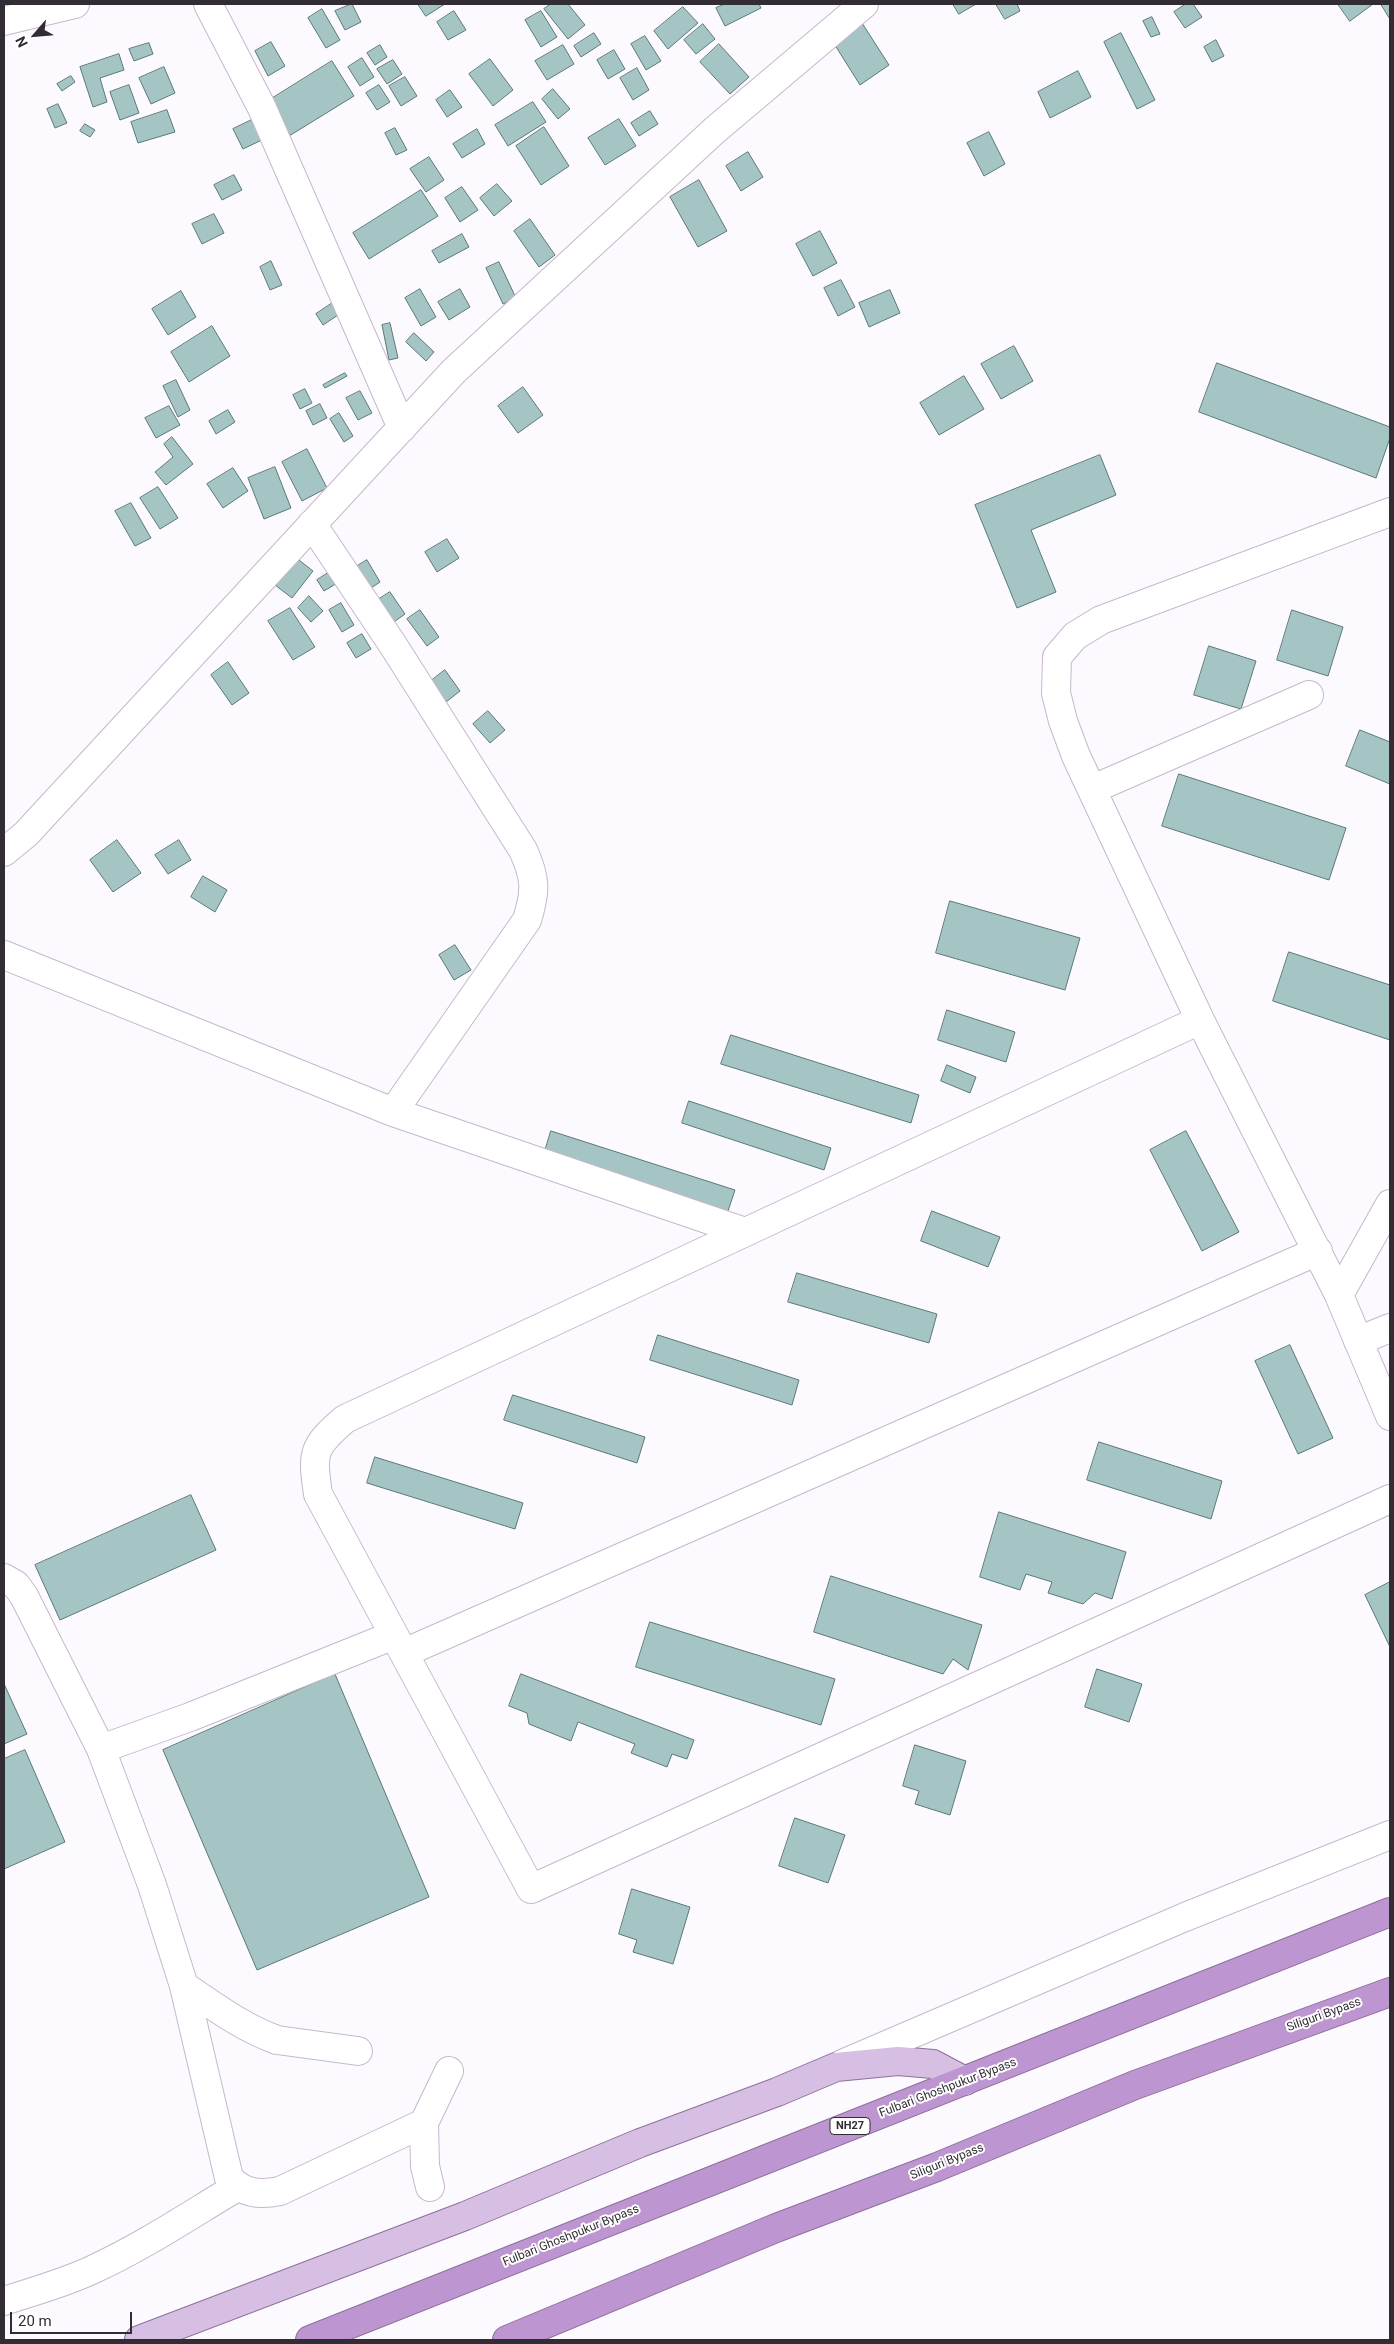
<!DOCTYPE html>
<style>
body{margin:0}
#map{position:relative;width:1394px;height:2344px;overflow:hidden;background:#fdfaff;font-family:Roboto,sans-serif}
canvas{display:block}
.frame{position:absolute;inset:0;border:5px solid #322c35;pointer-events:none}
.north{position:absolute;left:10px;top:10px;width:50px;height:50px;-webkit-text-stroke:4px #fff;paint-order:stroke;rotate:243deg;font-size:14px;font-weight:700;line-height:20px;text-align:center;color:#322c35}
.north::after{content:'';display:block;margin:auto;width:18px;height:22px;background:#322c35;clip-path:polygon(50% 0,100% 100%,50% 72%,0 100%)}
.scale{position:absolute;left:10px;top:2312px;width:122px;height:22px;box-sizing:border-box;border:2px solid #322c35;border-top:0;padding-left:6px;font-size:15px;line-height:18px;white-space:nowrap;color:#322c35;-webkit-text-stroke:4px #fff;paint-order:stroke}
</style>
<div id="map">
<canvas width="1394" height="2344"></canvas>
<div class="frame"></div>
<div class="north">N</div>
<div class="scale">20 m</div>
</div>
<script>
const ctx = document.querySelector('canvas').getContext('2d');
ctx.lineJoin = 'round';
function fillPath(path, color) {
  ctx.fillStyle = color;
  ctx.fill(path, 'evenodd');
}
function stroke(path, color, width, dash) {
  ctx.strokeStyle = color;
  ctx.lineWidth = width;
  ctx.lineCap = dash ? 'butt' : 'round';
  ctx.setLineDash(dash || []);
  ctx.stroke(path);
}
function drawText(font, color, halo, rows, align = 'center') {
  ctx.font = font + ' Roboto,sans-serif';
  ctx.lineWidth = 4;
  ctx.setLineDash([]);
  ctx.textBaseline = 'middle';
  ctx.strokeStyle = halo;
  ctx.fillStyle = color;
  for (const [text, x, y, turn = 0] of rows) {
    ctx.save();
    ctx.translate(x, y);
    ctx.rotate((+turn || 0) * Math.PI / 180);
    ctx.textAlign = isNaN(turn) ? turn : align;
    if (halo) ctx.strokeText(text, 0, 0);
    ctx.fillText(text, 0, 0);
    ctx.restore();
  }
}
const building = new Path2D(`
 M352,4L361,22L345,30L335,11Z
 M418,4H445L426,16Z
 M551,4H568L585,25L568,39L544,9Z
 M725,4H759L761,8L725,26L716,8Z
 M953,4H976L959,14Z
 M996,4H1017L1020,11L1005,19Z
 M1186,4H1193L1202,17L1185,28L1174,12Z
 M1338,4H1373L1350,21Z
 M1381,4H1390V19Z
 M683,7L698,23L668,49L654,31Z
 M322,9L340,40L326,48L308,18Z
 M454,11L466,30L448,40L437,22Z
 M541,11L557,37L541,47L525,20Z
 M1152,17L1160,34L1151,37L1143,21Z
 M862,23L889,65L860,85L833,42Z
 M703,24L715,39L696,54L684,40Z
 M594,33L601,44L581,57L574,46Z
 M1121,33L1155,100L1137,109L1104,42Z
 M645,36L661,61L646,70L631,44Z
 M1216,40L1224,56L1212,62L1204,47Z
 M271,42L285,66L268,76L255,51Z
 M149,43L153,54L134,61L129,49Z
 M719,44L749,77L730,94L700,62Z
 M380,45L387,57L375,65L367,53Z
 M563,45L574,64L547,80L535,61Z
 M614,50L625,69L608,79L597,60Z
 M119,54L124,70L100,78L107,102L93,107L80,67Z
 M362,58L374,77L360,86L348,67Z
 M490,59L513,90L493,106L469,74Z
 M393,60L402,74L387,84L377,69Z
 M332,61L354,96L289,136L268,101Z
 M164,67L175,93L151,104L139,78Z
 M637,68L649,90L633,100L620,78Z
 M1078,71L1091,97L1050,118L1038,92Z
 M71,76L75,82L62,91L57,84Z
 M405,77L417,96L401,106L389,86Z
 M129,85L139,113L120,120L110,92Z
 M379,85L390,102L377,110L366,93Z
 M553,89L570,109L558,119L542,99Z
 M450,90L462,107L447,117L436,100Z
 M533,102L546,122L508,146L495,125Z
 M58,104L67,123L55,128L47,109Z
 M167,110L175,132L138,143L131,122Z
 M650,111L658,124L639,136L631,123Z
 M258,117L268,137L243,149L233,129Z
 M619,119L636,146L605,165L588,138Z
 M85,124L95,130L90,137L80,131Z
 M544,127L569,166L541,185L516,146Z
 M395,128L407,150L396,155L385,133Z
 M477,129L485,144L462,158L453,144Z
 M989,132L1005,164L984,176L967,143Z
 M748,152L763,177L741,191L726,166Z
 M429,157L444,180L426,192L410,169Z
 M234,175L242,190L222,200L214,185Z
 M699,180L727,231L698,247L670,197Z
 M497,184L512,201L494,216L480,198Z
 M462,187L478,210L460,222L445,198Z
 M421,190L438,216L369,259L353,233Z
 M214,214L224,233L202,244L192,224Z
 M530,219L555,255L539,267L514,231Z
 M820,231L837,263L813,276L796,244Z
 M462,234L469,247L439,263L432,251Z
 M271,261L282,285L270,290L260,267Z
 M499,262L516,298L503,304L486,268Z
 M841,280L855,307L838,316L824,288Z
 M420,289L436,317L421,326L405,298Z
 M460,289L470,307L449,320L438,302Z
 M890,290L900,313L869,327L859,303Z
 M181,291L196,317L168,335L152,309Z
 M337,300L344,311L323,325L316,314Z
 M390,323L398,358L389,360L382,325Z
 M212,326L230,356L189,382L171,352Z
 M414,333L434,352L426,361L406,342Z
 M1014,346L1033,381L1001,399L981,364Z
 M1217,363L1390,427V438L1376,478L1199,412Z
 M345,373L347,376L325,388L323,385Z
 M964,376L984,409L939,435L920,403Z
 M176,380L190,410L178,417L163,386Z
 M523,387L543,415L518,433L498,406Z
 M305,389L312,403L300,409L293,395Z
 M360,391L372,413L358,420L346,398Z
 M320,404L327,418L313,425L306,411Z
 M169,406L180,425L156,438L145,418Z
 M228,410L235,422L216,434L209,421Z
 M339,413L353,436L344,442L330,419Z
 M172,437L193,464L166,485L155,472L173,457L164,444Z
 M307,449L327,488L302,501L282,462Z
 M1100,455L1116,495L1031,530L1056,592L1017,608L975,505Z
 M275,467L291,508L264,519L248,478Z
 M233,468L248,491L223,508L207,484Z
 M158,487L178,518L160,529L140,498Z
 M131,503L151,538L135,546L115,511Z
 M447,539L459,558L437,572L425,552Z
 M295,557L313,571L292,598L275,585Z
 M367,560L380,582L365,592L351,570Z
 M336,568L344,579L324,591L317,580Z
 M390,592L405,614L391,624L376,601Z
 M309,596L323,611L311,622L298,608Z
 M341,603L354,625L342,632L329,610Z
 M290,608L315,647L293,660L268,621Z
 M420,610L439,637L427,646L407,619Z
 M1292,610L1343,627L1328,676L1277,660Z
 M362,634L371,649L356,658L347,643Z
 M1209,646L1256,661L1241,709L1194,695Z
 M228,662L249,693L232,705L211,675Z
 M445,670L460,691L446,702L431,681Z
 M488,711L505,730L490,743L473,724Z
 M1360,730L1390,742V784L1346,766Z
 M1179,774L1346,828L1329,880L1162,826Z
 M117,840L141,873L113,892L90,860Z
 M179,840L191,860L168,874L155,855Z
 M203,876L227,890L215,912L191,897Z
 M950,901L1080,938L1065,990L936,953Z
 M455,945L471,970L454,980L439,955Z
 M1289,952L1390,985V1040L1273,1001Z
 M947,1010L1015,1032L1006,1062L938,1040Z
 M731,1035L919,1095L911,1123L721,1064Z
 M947,1065L976,1077L970,1093L941,1081Z
 M689,1101L831,1148L824,1170L682,1123Z
 M551,1131L735,1190L726,1217L543,1158Z
 M1186,1131L1239,1232L1202,1251L1150,1150Z
 M932,1211L1000,1237L988,1267L921,1241Z
 M797,1273L937,1314L929,1343L788,1302Z
 M658,1335L799,1380L792,1405L650,1360Z
 M1290,1345L1333,1438L1298,1454L1255,1361Z
 M513,1395L645,1437L637,1463L504,1420Z
 M1099,1442L1222,1481L1211,1519L1087,1480Z
 M375,1457L523,1503L515,1529L367,1483Z
 M191,1495L216,1550L60,1620L35,1565Z
 M999,1512L1126,1552L1112,1599L1095,1593L1083,1604L1048,1593L1052,1582L1026,1574L1020,1590L980,1577Z
 M831,1576L982,1625L968,1670L953,1659L943,1674L814,1632Z
 M1390,1582V1647L1365,1595Z
 M650,1622L835,1679L821,1725L636,1667Z
 M1097,1669L1142,1684L1129,1722L1085,1707Z
 M335,1674L429,1897L257,1970L163,1750Z
 M521,1674L694,1740L687,1759L672,1754L667,1767L631,1753L635,1744L578,1722L571,1741L529,1724L527,1713L509,1706Z
 M5,1686L27,1734L4,1744V1687Z
 M915,1745L966,1761L950,1815L915,1804L919,1791L903,1786Z
 M25,1750L65,1842L4,1869V1759Z
 M795,1818L845,1835L828,1883L779,1866Z
 M632,1889L690,1907L673,1964L633,1952L637,1940L619,1934Z`);
const minor = new Path2D(`
 M208,4L262,108L402,428
 M4,21L75,4
 M1390,512L1101,620L1075,636L1057,657L1056,693L1063,721L1076,756L1200,1020L1339,1295L1390,1416
 M312,524L393,645L523,850C536,878 536,891 527,920L393,1112
 M1093,789L1309,695
 M4,852L26,834L454,371L715,130L864,4
 M4,955L393,1112L745,1232
 M1200,1020L345,1419C312,1447 312,1453 318,1494L531,1889L1390,1499
 M1339,1295L1390,1204
 M1358,1341L1390,1328
 M4,1578L16,1585L24,1596L101,1749L152,1885L184,1986L229,2178C243,2194 260,2195 280,2191L424,2123
 M404,1653L1318,1251
 M101,1749L190,1717L394,1635
 M184,1986C214,2006 243,2028 277,2040L358,2051
 M842,2064L1185,1917L1390,1835
 M430,2187L425,2166L424,2123L449,2071
 M4,2301C34,2291 65,2283 94,2269C144,2246 190,2215 237,2187`);
const major = new Path2D(`
 M139,2340L465,2216L640,2143L777,2092L836,2067L898,2061L933,2064L965,2081`);
const highway = new Path2D(`
 M310,2340L1390,1912
 M507,2340L776,2228L937,2167L1135,2085L1390,1992`);
const shields = [
 [850,2126,40]
];
const shieldNames = [
 ["NH27",850,2126]
];
const streetNames = [
 ["Siliguri Bypass",1324,2015,-20],
 ["Fulbari Ghoshpukur Bypass",948,2088,-21],
 ["Siliguri Bypass",947,2162,-22],
 ["Fulbari Ghoshpukur Bypass",571,2236,-22]
];
fillPath(building, '#a4c5c3');
stroke(building, '#5a7977', 1);
stroke(minor, '#c6b7cd', 30);
stroke(major, '#8c709a', 30);
stroke(highway, '#8c709a', 30);
stroke(minor, '#fff', 28);
stroke(major, '#d7bfe3', 28);
stroke(highway, '#bd95d1', 28);
for (const [x, y, w] of shields) {
  const box = new Path2D();
  box.roundRect(x - w / 2, y - 8.5, w, 17, 4);
  ctx.fillStyle = '#fff';
  ctx.fill(box);
  stroke(box, '#322c35', 1);
}
drawText('bold 11px', '#322c35', null, shieldNames);
drawText('12px', '#322c35', '#fff', streetNames);
</script>
